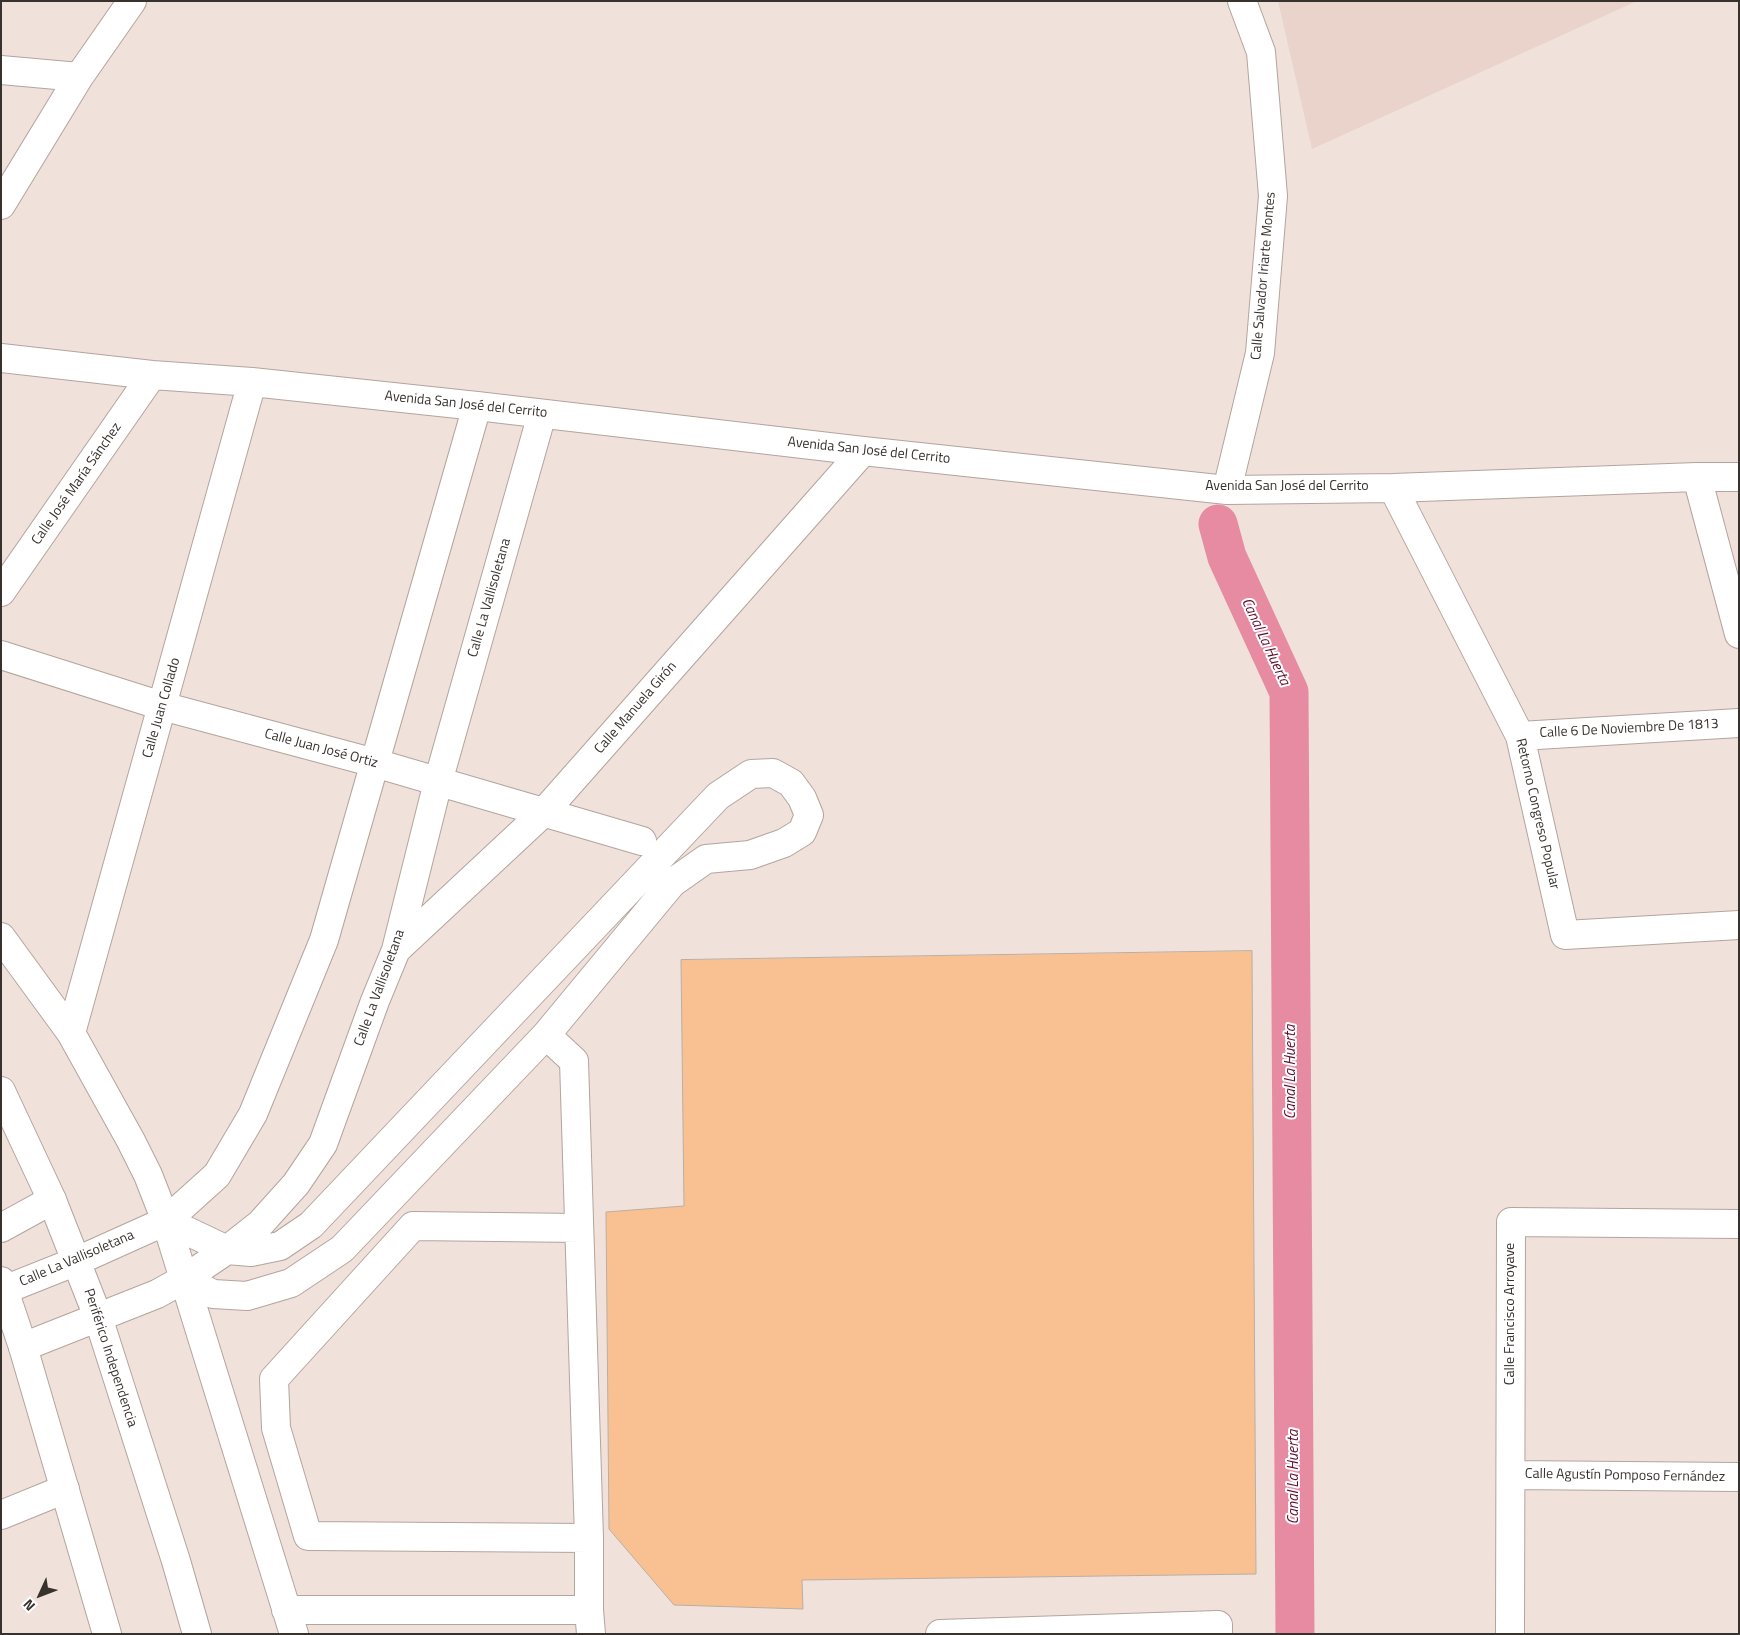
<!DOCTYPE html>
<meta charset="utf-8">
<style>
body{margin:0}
#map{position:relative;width:1740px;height:1635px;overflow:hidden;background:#f1e1db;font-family:"Titillium Web",sans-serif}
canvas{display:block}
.frame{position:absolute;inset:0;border:2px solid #38322f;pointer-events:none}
.north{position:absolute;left:15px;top:1570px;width:50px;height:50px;-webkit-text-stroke:4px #fff;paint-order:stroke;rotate:227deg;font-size:14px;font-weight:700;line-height:20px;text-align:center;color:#38322f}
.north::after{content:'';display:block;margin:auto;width:18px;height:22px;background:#38322f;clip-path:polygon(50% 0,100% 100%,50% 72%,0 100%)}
</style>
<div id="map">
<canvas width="1740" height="1635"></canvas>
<div class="frame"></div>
<div class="north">N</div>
</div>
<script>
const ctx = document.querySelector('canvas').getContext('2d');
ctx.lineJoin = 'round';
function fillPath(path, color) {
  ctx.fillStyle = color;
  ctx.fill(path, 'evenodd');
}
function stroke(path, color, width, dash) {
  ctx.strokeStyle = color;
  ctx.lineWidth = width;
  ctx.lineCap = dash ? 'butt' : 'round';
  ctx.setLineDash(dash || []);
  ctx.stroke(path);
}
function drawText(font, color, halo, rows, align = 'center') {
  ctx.font = font + ' "Titillium Web",sans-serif';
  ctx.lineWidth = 4;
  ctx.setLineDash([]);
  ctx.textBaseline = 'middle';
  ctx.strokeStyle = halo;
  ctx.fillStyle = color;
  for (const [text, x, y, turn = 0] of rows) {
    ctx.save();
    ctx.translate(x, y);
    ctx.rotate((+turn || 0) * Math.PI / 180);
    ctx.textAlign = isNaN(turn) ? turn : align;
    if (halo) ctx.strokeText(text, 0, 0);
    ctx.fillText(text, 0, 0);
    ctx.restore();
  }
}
const built = new Path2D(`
 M1278,1H1637L1312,149Z`);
const canal = new Path2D(`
 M1218,524L1227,557L1289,692L1295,1634`);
const building = new Path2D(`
 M1252,951L1256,1574L802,1580L803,1609L674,1605L609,1529L606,1212L684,1206L681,960Z`);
const minor = new Path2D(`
 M1,70L79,77
 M1,205L79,77L132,1
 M1,358L152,375L252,382L477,406L863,451L1227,490L1393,488L1697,477H1739
 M1697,477L1739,634
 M1393,488L1520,736L1565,935L1739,925
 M1227,490L1260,353L1273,196L1261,52L1242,1
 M1,592L152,375
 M1,655L162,706L375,763L642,841
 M1520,736L1739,723
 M1,937L71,1033L131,1141L148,1175L166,1221L294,1634
 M396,950L544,812L863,451
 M71,1033L252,382
 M546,1035L574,1061L589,1538V1610L591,1634
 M166,1221L227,1250L251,1252L280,1246L311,1225L718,796L751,774L773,773L791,783L802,798L809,815L802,832L784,843L750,855L706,859L672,883L546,1035L342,1249L291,1283L247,1296L213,1294L184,1279
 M1,1228L52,1200
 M579,1228L413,1226L274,1379L276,1428L308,1536L589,1538
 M4,1290L77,1261L166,1221L217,1175L253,1114L324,940L477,406
 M23,1347L157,1294L184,1279L227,1250L260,1224L296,1184L323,1144L375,1001L396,950L438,782L542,414
 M1511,1475L1739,1477
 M1,1515L65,1489
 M286,1610H589
 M940,1634L1218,1625V1634
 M1510,1634L1511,1222L1739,1224`);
const highway = new Path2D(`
 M1,1091L52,1200L98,1317L176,1561L197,1634
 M1,1281L23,1347L107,1634`);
const streetNames = [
 ["Calle Salvador Iriarte Montes",1264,276,-85],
 ["Avenida San José del Cerrito",466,405,6],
 ["Avenida San José del Cerrito",869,451,6],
 ["Calle José María Sánchez",77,484,-55],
 ["Avenida San José del Cerrito",1287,487],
 ["Calle La Vallisoletana",490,598,-74],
 ["Calle Juan Collado",162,708,-74],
 ["Calle Manuela Girón",636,708,-49],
 ["Calle 6 De Noviembre De 1813",1629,729,-3],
 ["Calle Juan José Ortiz",321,749,15],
 ["Retorno Congreso Popular",1537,814,77],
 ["Calle La Vallisoletana",380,988,-70],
 ["Calle La Vallisoletana",77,1259,-23],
 ["Calle Francisco Arroyave",1511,1314,-90],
 ["Periférico Independencia",110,1358,72],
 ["Calle Agustín Pomposo Fernández",1625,1476,1]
];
const waterNames = [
 ["Canal La Huerta",1265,642,65],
 ["Canal La Huerta",1291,1072,-90],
 ["Canal La Huerta",1294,1477,-90]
];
fillPath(built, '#e9d3ca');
stroke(canal, '#e68ba2', 39);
fillPath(building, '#f9c191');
stroke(building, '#b9aea4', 1);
stroke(minor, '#b3a49e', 30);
stroke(highway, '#b3a49e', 30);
stroke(minor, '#fff', 28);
stroke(highway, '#fff', 28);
drawText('14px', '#38322f', '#fff', streetNames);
drawText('italic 15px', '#5d0c2b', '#fff', waterNames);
</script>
